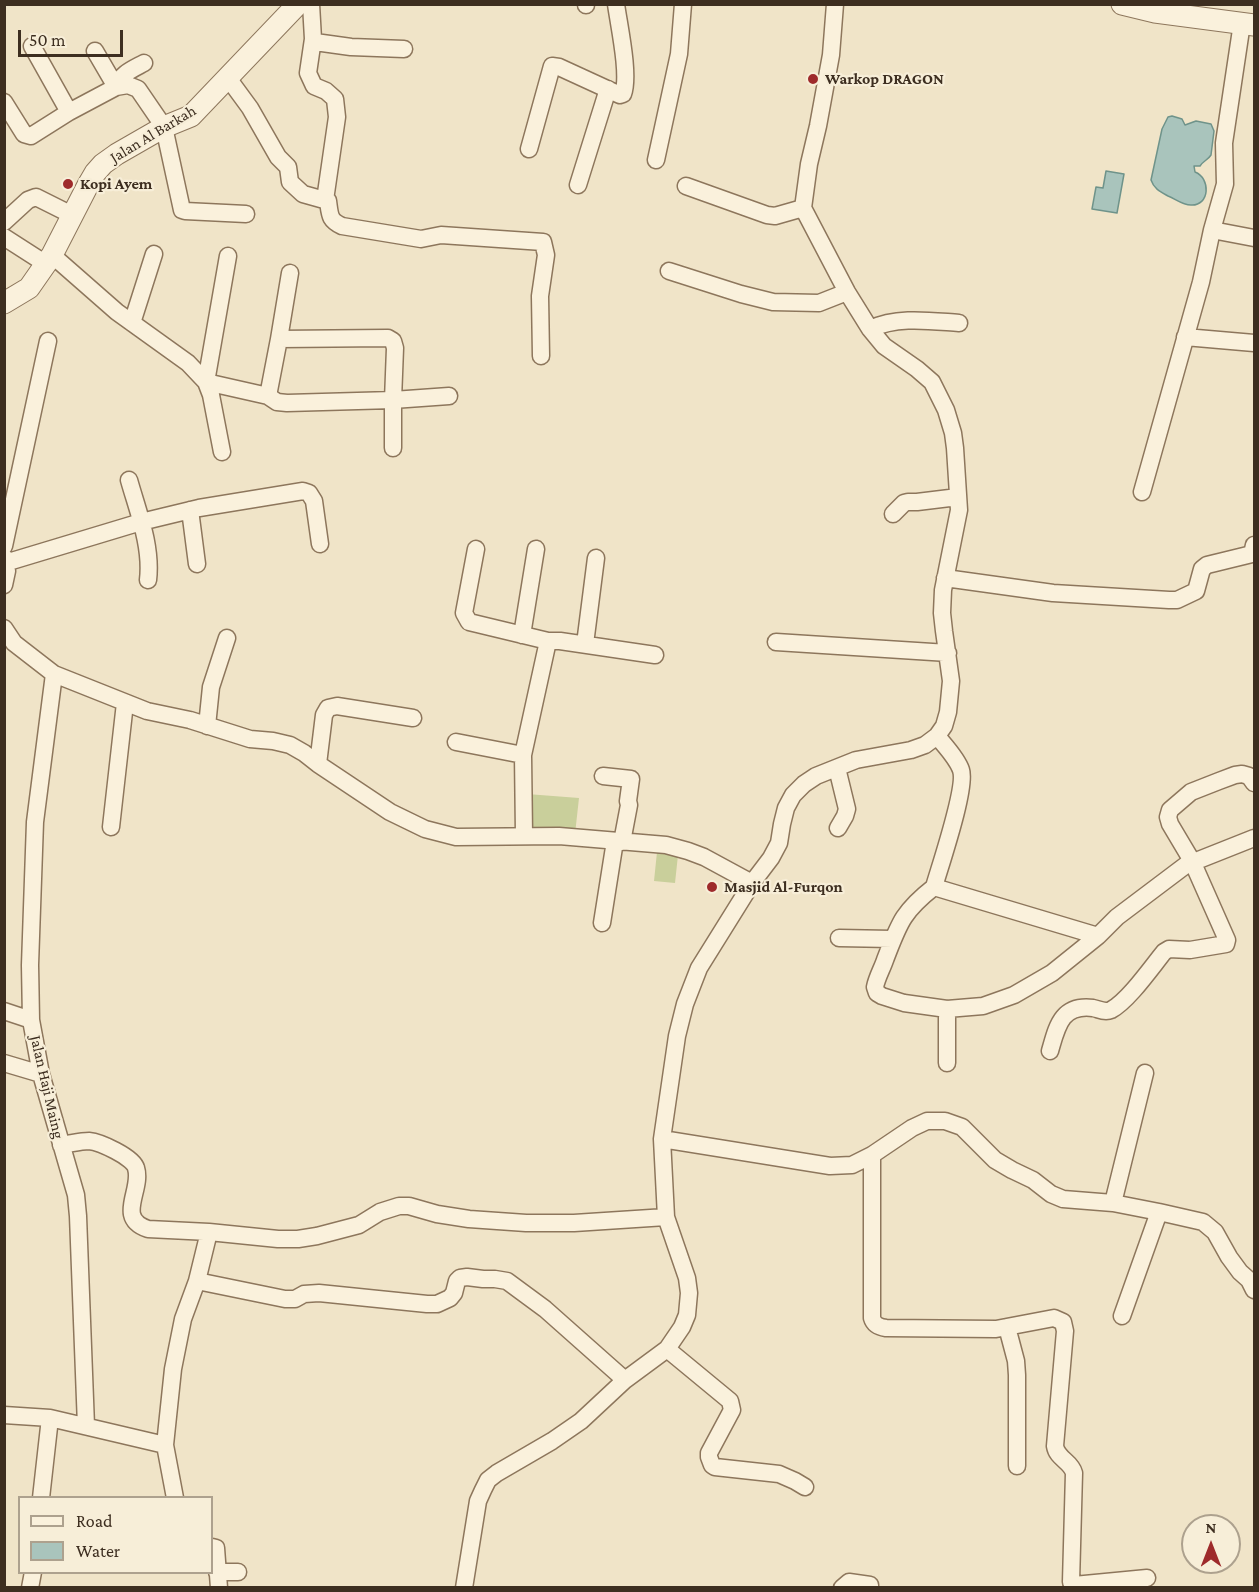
<!DOCTYPE html>
<style>
body{margin:0}
#map{position:relative;width:1259px;height:1592px;overflow:hidden;background:#f0e4c8;font-family:"Crimson Pro",serif}
canvas{display:block}
.frame{position:absolute;inset:0;border:6px solid #3d2e20;pointer-events:none}
.legend{position:absolute;left:18px;top:1496px;width:195px;height:78px;box-sizing:border-box;background:#f7eed8;border:2px solid #ada18e;margin:0;padding:8px 10px;list-style:none;font-size:18px;color:#3d2e20}
.legend li{display:flex;align-items:center;gap:12px;height:30px}
.legend b{width:30px;border:2px solid #ada18e}
.north{position:absolute;left:1181px;top:1514px;width:60px;height:60px;box-sizing:border-box;background:#f7eed8;border:2px solid #ada18e;border-radius:50%;rotate:0deg;font-size:16px;font-weight:700;line-height:24px;text-align:center;color:#3d2e20}
.north::after{content:'';display:block;margin:auto;width:21px;height:27px;background:#9e2a2b;clip-path:polygon(50% 0,100% 100%,50% 72%,0 100%)}
.scale{position:absolute;left:18px;top:30px;width:105px;height:27px;box-sizing:border-box;border:3px solid #3d2e20;border-top:0;padding-left:8px;font-size:18px;line-height:21px;white-space:nowrap;color:#3d2e20;-webkit-text-stroke:4px #f7eed8;paint-order:stroke}
</style>
<div id="map">
<canvas width="1259" height="1592"></canvas>
<div class="frame"></div>
<ul class="legend">
<li><b style="height:8px;background:#faf1dc"></b>Road</li>
<li><b style="height:16px;background:#a9c4bc"></b>Water</li>
</ul>
<div class="north">N</div>
<div class="scale">50 m</div>
</div>
<script>
const ctx = document.querySelector('canvas').getContext('2d');
ctx.lineJoin = 'round';
function fillPath(path, color) {
  ctx.fillStyle = color;
  ctx.fill(path, 'evenodd');
}
function stroke(path, color, width, dash) {
  ctx.strokeStyle = color;
  ctx.lineWidth = width;
  ctx.lineCap = dash ? 'butt' : 'round';
  ctx.setLineDash(dash || []);
  ctx.stroke(path);
}
function drawText(font, color, halo, rows, align = 'center') {
  ctx.font = font + ' "Crimson Pro",serif';
  ctx.lineWidth = 4.5;
  ctx.setLineDash([]);
  ctx.textBaseline = 'middle';
  ctx.strokeStyle = halo;
  ctx.fillStyle = color;
  for (const [text, x, y, turn = 0] of rows) {
    ctx.save();
    ctx.translate(x, y);
    ctx.rotate((+turn || 0) * Math.PI / 180);
    ctx.textAlign = isNaN(turn) ? turn : align;
    if (halo) ctx.strokeText(text, 0, 0);
    ctx.fillText(text, 0, 0);
    ctx.restore();
  }
}
const green = new Path2D(`
 M527,794L579,798L575,834L528,833Z
 M657,852L678,855L675,883L654,881Z`);
const water = new Path2D(`
 M1172,116L1182,119L1185,125L1196,121L1211,124L1214,131L1211,155C1208,160 1203,161 1200,166H1194L1195,172C1211,178 1210,206 1191,205C1182,205 1176,199 1168,196C1161,192 1154,189 1151,180L1162,129L1168,117Z
 M1106,171L1124,174L1117,213L1092,209L1096,187L1103,188Z`);
const minor = new Path2D(`
 M311,4L313,39L315,42L351,47L404,49
 M586,4V5
 M313,39L308,73L314,86L326,91L335,99L337,117L325,200
 M32,46L69,112
 M95,51L116,87C120,74 133,69 144,63
 M228,78L250,108L278,157L288,167L290,182L303,194L328,201C330,215 329,220 342,226L421,239L441,235L543,242L546,255L540,296L541,356
 M4,102L24,134L31,136L69,112L116,87L128,85L138,89L164,127L182,210L185,211L246,214
 M529,149L552,66L559,67L620,95L623,94C630,75 619,26 616,4
 M656,160L679,54L683,4
 M578,185L608,89
 M686,186L767,215L775,216L803,208
 M4,222L28,200L36,197L72,215
 M1212,230L1254,238
 M4,237L46,264
 M52,255L117,312L188,363L206,382L211,395L222,452
 M228,256L206,382L268,396L277,402L287,403L393,400L395,348L393,341L388,338L279,339L268,396
 M669,271L741,294L773,302L819,303L847,292
 M132,323L154,254
 M870,329C898,316 930,321 959,323
 M1185,337L1254,343
 M279,339L290,273
 M393,448V400L449,396
 M129,480C138,512 152,546 148,580
 M1142,492L1201,282L1212,230L1225,184L1224,143L1242,23
 M190,510L197,564
 M893,514L904,503L908,502H917L958,497
 M4,546L48,341
 M476,549L464,613L469,622L548,641
 M4,557L5,563L141,522L199,508L303,491L309,493L314,501L320,544
 M4,563L7,571L4,585
 M945,578L1053,593L1169,600H1177L1196,591L1202,569L1207,565L1252,554L1254,545
 M4,628L14,643L54,674L147,711L190,720L250,739L273,741L290,745L304,753L318,764L390,812L425,829L456,837L559,836L666,845L688,851L704,857L752,883
 M522,635L536,549
 M776,642L948,653
 M585,644L596,558
 M54,674L35,822L30,965L31,1020L41,1074L76,1195L78,1216L86,1426
 M207,726L211,687L227,638
 M937,736C945,746 957,758 961,770C967,787 940,866 934,887C902,912 899,924 885,960C882,969 877,977 875,987L877,993L882,996L904,1003L947,1009L983,1006L1014,995L1052,973L1098,936L1117,917L1186,865L1254,838
 M456,742L523,755
 M318,764L324,715L328,708L337,706L413,718
 M837,768L847,809L845,816L838,828
 M603,776L631,779L628,801L629,805L622,842
 M111,827L125,703
 M524,835L523,755L548,641H560L655,655
 M934,887L1098,936
 M602,923L615,841
 M839,938L892,939
 M947,1009V1063
 M4,1011L31,1020
 M1050,1051C1057,1027 1061,1004 1093,1008C1099,1009 1104,1013 1111,1010C1128,1001 1151,968 1164,952L1169,949L1190,950L1226,944L1227,940L1192,861L1170,824L1168,817L1170,810L1191,792L1219,781L1235,775L1242,774L1249,776L1254,783
 M4,1063L41,1074
 M662,1139L830,1166L852,1165L872,1155L912,1128L927,1121H945L962,1127L995,1160L1012,1170L1033,1180L1051,1194L1063,1199L1113,1203L1159,1212L1203,1222L1215,1232L1229,1257L1240,1272L1249,1280L1254,1290
 M61,1145C70,1144 80,1141 89,1141C100,1142 133,1157 136,1168C143,1190 115,1218 148,1229L209,1232L278,1239H298L317,1236L359,1225L380,1212L399,1206H409L437,1214L469,1219L526,1223H574L666,1217
 M872,1155V1318C874,1325 879,1327 886,1328L996,1329L1054,1318L1063,1322L1065,1331L1055,1446C1057,1459 1071,1461 1074,1473L1071,1582L1074,1585L1147,1578
 M1113,1203L1145,1073
 M197,1281L285,1299H295L304,1294L319,1293L427,1304H437L450,1298L454,1293L457,1281L460,1278L467,1277L483,1279H495L507,1281L545,1309L625,1380
 M1122,1316L1159,1212
 M1007,1327L1016,1361L1017,1375V1466
 M667,1349L730,1401L732,1410L709,1453V1457L712,1465L715,1467L779,1474L795,1481L805,1487
 M4,1415L50,1418L165,1445
 M41,1498L50,1418
 M175,1498L165,1445L173,1369L183,1319L197,1281L209,1232
 M212,1547L216,1548L219,1588
 M217,1572H238
 M30,1588L33,1572
 M464,1588L478,1501L483,1490L488,1480L497,1473L552,1441L581,1421L625,1380L667,1349L682,1327L687,1315L689,1293L687,1278L666,1217L662,1139L677,1036L685,1004L699,968L752,883L771,858L779,843L782,824L786,808L793,795L804,784L816,776L856,760L911,750L925,745L937,736L944,726L948,712L951,681L944,631L942,613L943,590L959,510L955,448L953,433L946,410L932,382L917,369L884,346L870,329L847,292L803,208L809,164L818,126L831,55L835,4
 M842,1588L849,1582L870,1585`);
const tertiary = new Path2D(`
 M1122,4L1155,12L1254,25
 M4,303L29,288L52,255L88,185L95,173L103,164L117,154L164,127L191,116L298,4`);
const markers = [
 [813,79,6,"#9e2a2b"],
 [68,184,6,"#9e2a2b"],
 [712,887,6,"#9e2a2b"]
];
const poiNames = [
 ["Warkop DRAGON",825,79],
 ["Kopi Ayem",80,184],
 ["Masjid Al-Furqon",724,887]
];
const streetNames = [
 ["Jalan Al Barkah",153,134,-31],
 ["Jalan Haji Maing",47,1087,77]
];
fillPath(green, '#c9cf9b');
fillPath(water, '#a9c4bc');
stroke(water, '#6f938a', 1.5);
stroke(minor, '#8d765c', 19);
stroke(tertiary, '#8d765c', 23);
stroke(minor, '#faf1dc', 16);
stroke(tertiary, '#faf1dc', 21);
for (const [x, y, r, color] of markers) {
  const dot = new Path2D();
  dot.arc(x, y, r, 0, 2 * Math.PI);
  ctx.fillStyle = color;
  ctx.fill(dot);
  stroke(dot, '#f7eed8', 2);
}
drawText('bold 16px', '#3d2e20', '#f7eed8', poiNames, 'left');
drawText('16px', '#3d2e20', '#f7eed8', streetNames);
</script>
